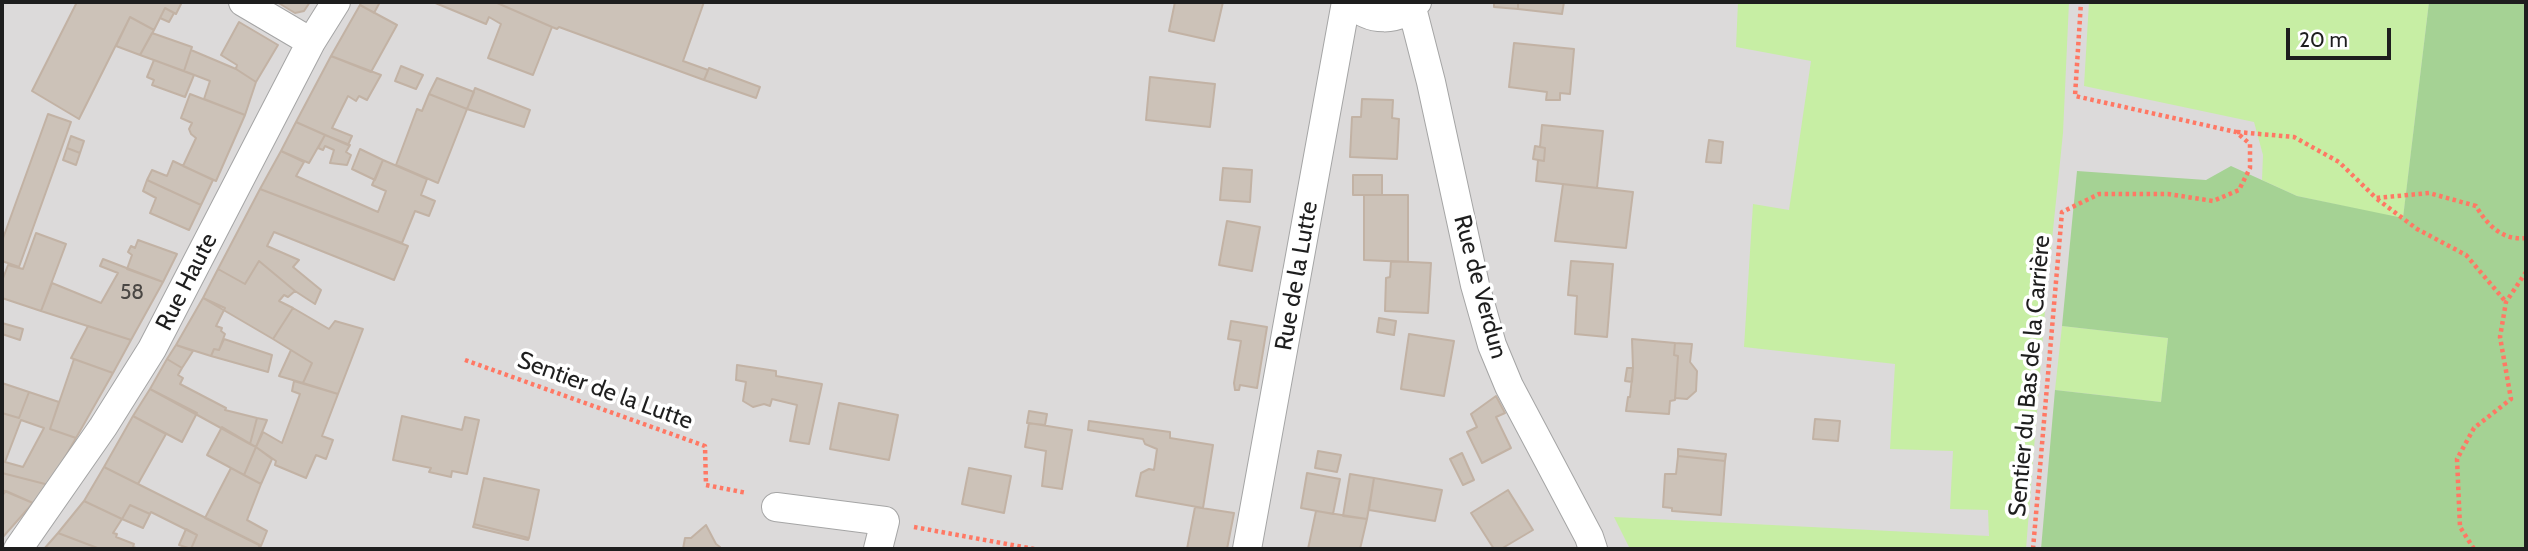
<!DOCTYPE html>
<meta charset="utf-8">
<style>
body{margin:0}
#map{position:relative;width:2528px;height:551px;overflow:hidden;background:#efebe3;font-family:Cabin,sans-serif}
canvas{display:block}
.frame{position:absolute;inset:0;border:4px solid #1e1e1e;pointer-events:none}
.scale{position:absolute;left:2286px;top:28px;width:105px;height:32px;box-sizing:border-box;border:4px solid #1e1e1e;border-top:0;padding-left:9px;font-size:21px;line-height:24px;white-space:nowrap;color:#1e1e1e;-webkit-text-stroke:5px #fff;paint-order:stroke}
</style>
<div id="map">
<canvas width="2528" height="551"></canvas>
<div class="frame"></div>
<div class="scale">20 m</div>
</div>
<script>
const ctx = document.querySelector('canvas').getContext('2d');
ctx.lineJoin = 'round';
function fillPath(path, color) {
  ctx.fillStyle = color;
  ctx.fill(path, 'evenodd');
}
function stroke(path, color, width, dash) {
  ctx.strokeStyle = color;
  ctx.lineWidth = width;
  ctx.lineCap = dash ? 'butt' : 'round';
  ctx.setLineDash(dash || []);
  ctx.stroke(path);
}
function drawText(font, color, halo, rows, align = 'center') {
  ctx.font = font + ' Cabin,sans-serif';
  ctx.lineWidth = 7;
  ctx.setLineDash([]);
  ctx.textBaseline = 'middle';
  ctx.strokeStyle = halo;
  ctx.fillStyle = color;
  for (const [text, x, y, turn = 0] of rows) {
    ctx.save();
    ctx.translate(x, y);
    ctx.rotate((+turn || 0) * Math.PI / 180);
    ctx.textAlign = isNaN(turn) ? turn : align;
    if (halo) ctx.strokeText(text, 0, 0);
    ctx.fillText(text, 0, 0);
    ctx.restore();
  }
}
const residential = new Path2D(`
 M2,2H2526V549H2Z`);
const grass = new Path2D(`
 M1738,2H2069L2063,133L2046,298L2026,549H1630L1614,517L1989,536L1988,510L1950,509L1953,451L1890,449L1895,364L1744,347L1753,204L1789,210L1811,61L1736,47Z
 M2089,2H2429L2403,219L2297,196L2262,180L2263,155L2254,122L2084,86Z
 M2062,326L2168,338L2161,402L2055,390Z`);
const forest = new Path2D(`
 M2429,2H2526V549H2041L2055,390L2161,402L2168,338L2062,326L2077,171L2206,180L2231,166L2297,196L2403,218Z`);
const building = new Path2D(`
 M77,2H182L176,14L165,8L154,30L130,17L79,119L32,91Z
 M277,2H310L304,11L295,13Z
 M361,2H380L374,13L360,5Z
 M433,2H495L552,27L533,75L488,58L501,24L489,17L486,24Z
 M495,2H704L683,61L708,70L704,80L559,27L557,29L552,27Z
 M1175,2H1223L1214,41L1169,31Z
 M1494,2H1518V9L1494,7Z
 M1518,2H1564L1562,14L1518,9Z
 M360,5L397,25L371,72L331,56Z
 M165,8L174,13L169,22L160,18Z
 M130,17L154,30L140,55L116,46Z
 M239,22L278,45L256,82L236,69L237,65L221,55Z
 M152,33L192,47L184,71L140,55Z
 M1514,43L1574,49L1570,94L1560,93V100H1546L1547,92L1509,87Z
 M191,50L236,69L256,82L245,115L204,99L210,81L184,71Z
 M331,56L381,75L367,100L359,96L356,101L348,96L332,128L352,136L348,145L296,122Z
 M154,60L194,75L185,97L152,85L154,80L147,77Z
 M401,66L423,75L416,89L395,81Z
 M709,68L760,87L756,98L704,80Z
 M1150,77L1215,84L1210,127L1146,120Z
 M437,78L474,92L467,109L429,94Z
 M475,88L530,110L524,127L467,109Z
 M190,94L245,115L216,181L183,166L196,138L191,134L189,129L192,123L181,118Z
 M429,94L467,109L438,183L396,165L417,109L422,111Z
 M1362,99L1393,100L1392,118L1399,119L1397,159L1350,157L1352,117H1361Z
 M48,114L71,122L19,267L2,261V241Z
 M296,122L325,135L309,163L281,151Z
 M1542,125L1603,131L1597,188L1536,181L1538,160L1544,161L1545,148L1540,147Z
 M325,135L350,145L346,152L351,155L347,165L330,163L334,150L325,146L323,150L318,148Z
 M71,136L84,141L80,153L67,148Z
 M1709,140L1723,142L1721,163L1706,162Z
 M1535,146L1545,148L1544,161L1533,159Z
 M67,148L80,153L76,165L63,160Z
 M360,149L383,160L375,180L352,169Z
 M281,151L304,162L296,176L378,212L386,191L372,185L383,160L427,179L421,195L435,201L429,216L415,211L402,243L260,189Z
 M173,161L213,180L201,205L147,180L152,170L167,176Z
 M1223,168L1252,170L1250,202L1220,200Z
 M1353,175H1382V195H1353Z
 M147,180L201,205L189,230L150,213L156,198L143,191Z
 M1563,184L1633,192L1626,248L1555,241Z
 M260,189L408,246L394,280L274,232L267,246L299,260L293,267L321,290L315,304L295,291L259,261L245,284L218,269Z
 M1364,195H1408V262L1364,260Z
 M1227,221L1260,227L1252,271L1219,265Z
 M36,233L66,244L41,311L2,298V281L8,265L23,269Z
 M138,240L177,254L163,282L127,269L132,255L128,252L131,246L135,248Z
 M103,259L163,282L131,340L41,311L52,283L101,303L118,273L100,266Z
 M259,261L295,291L288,297L284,295L279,301L293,308L273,339L203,298L218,269L245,284Z
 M1391,261L1431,263L1428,313L1385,311L1386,278L1390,277Z
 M1571,261L1613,264L1607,337L1575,334L1577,296L1568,295Z
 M203,298L225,308L216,326L222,328L221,331L225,334L219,350L214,349L211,356L176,345Z
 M293,308L329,329L335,321L363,329L338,394L303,383L312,363L273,339Z
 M1379,318L1396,321L1394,335L1377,332Z
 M1231,321L1267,327L1257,388L1240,385L1239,390H1235L1234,383L1241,341L1228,339Z
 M2,323L23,329L20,340L2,334Z
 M88,326L131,340L113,373L71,358Z
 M1409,334L1454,341L1444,396L1401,389Z
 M224,339L272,355L268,372L211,356L214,349L219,350Z
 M1632,339L1675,343L1674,355L1678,356L1675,400L1670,401L1669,414L1626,411L1628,397H1630L1633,368Z
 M1675,343L1692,344L1690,362L1697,371L1696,391L1687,399L1675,398L1678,356L1674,355Z
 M176,345L193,351L182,368L167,359Z
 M291,350L312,363L303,383L279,376Z
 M74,359L113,373L76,438L50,429Z
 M167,359L182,368L178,375L183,378L180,384L226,408L225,410L257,418L250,444L150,389Z
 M737,365L776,371V376L822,384L809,444L790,441L797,405L772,399L770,406L764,404L753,407L743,401L746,382L736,380Z
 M1627,368H1633L1632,382L1625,381Z
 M294,381L338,394L322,436L333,440L326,459L316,455L306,478L275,465L276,461L256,447L263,432L282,443L300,394L292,391Z
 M2,383L29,392L19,418L2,413Z
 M150,389L197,413L182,442L133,416Z
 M29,392L59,402L50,429L76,438L49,485L2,473V413L19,418ZM21,420L44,428L23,467L5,462Z
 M1496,396L1505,413L1496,417L1511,448L1482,463L1467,432L1477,427L1471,414Z
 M839,403L898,415L889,460L830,449Z
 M1029,411L1047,414L1045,425L1027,423Z
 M133,416L166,434L138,484L104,467Z
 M402,416L462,430L465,417L479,420L467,474L452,471L451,477L429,472L431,468L393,460Z
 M257,418L267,420L256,447L250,444Z
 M1815,419L1840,421L1838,441L1813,439Z
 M1089,421L1170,432V438L1213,445L1203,508L1136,496L1141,473L1149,469L1154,470L1157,449L1145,444L1143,439L1088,430Z
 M1029,423L1072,430L1062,489L1042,486L1046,451L1025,447Z
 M222,427L256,447L244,475L207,455Z
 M256,447L272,459L261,484L244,475Z
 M1678,449L1726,454L1725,461L1678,456Z
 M1318,451L1341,455L1337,472L1315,468Z
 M1462,453L1474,480L1463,485L1450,459Z
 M1678,456L1725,461L1721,515L1672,511V508L1663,507L1665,474H1676Z
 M104,467L260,545L258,549H191L197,535L151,512L150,514L130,505L122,519L84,501Z
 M231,468L261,484L247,520L267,531L261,546L205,518Z
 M969,468L1011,476L1004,513L962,504Z
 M2,473L49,485L33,503L2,490Z
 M1307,473L1340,479L1333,514L1301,508Z
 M1350,474L1374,478L1367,519L1343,516Z
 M484,478L539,490L529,538L474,524Z
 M1374,478L1442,490L1435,521L1369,510Z
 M1508,490L1533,530L1501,549H1494L1471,513Z
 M6,491L33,503L2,538V496Z
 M84,501L122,519L113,533L117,534L116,537L134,544L133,547L139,549H100L58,533Z
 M130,505L150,514L143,528L122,519Z
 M1195,507L1234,513L1227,549H1187Z
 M1316,511L1367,519L1360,549H1308Z
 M474,524L529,538L528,540L473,527Z
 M706,525L716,544L720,547V549H683L685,538H691Z
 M186,529L197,535L191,549L179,545Z
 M58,533L100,549H44Z`);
const path = new Path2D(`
 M2237,132L2294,137L2339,162L2376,198L2429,193L2476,206C2487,225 2503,241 2526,238
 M2377,199L2417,229L2466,255L2506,302
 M465,360L705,446L706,485L747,493
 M914,527L1034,549
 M2033,549L2062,212L2099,194H2168L2213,201L2239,190L2250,168V144L2236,132L2075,96L2081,2
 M2474,549L2460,527L2457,459L2474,428L2511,399L2500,337L2506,302L2526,272`);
const street = new Path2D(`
 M243,2L311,42
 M1350,2C1369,22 1399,23 1417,2
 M1412,8L1431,82L1475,285L1492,345L1509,386L1589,537L1593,549
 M776,507L885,521L878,549
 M18,549L103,427L152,349L311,42L336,2
 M1247,549L1346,2`);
const numberNames = [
 ["58",132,293]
];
const streetNames = [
 ["Rue de la Lutte",1297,276,-80],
 ["Rue Haute",187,282,-63],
 ["Rue de Verdun",1480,287,75],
 ["Sentier du Bas de la Carrière",2030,376,-85],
 ["Sentier de la Lutte",605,391,20]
];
fillPath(residential, '#dcdada');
fillPath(grass, '#c7eea4');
fillPath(forest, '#a5d294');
fillPath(building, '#ccc2b8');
stroke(building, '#c2b2a4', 2);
stroke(street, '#a5a5a5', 30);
stroke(path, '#ff7864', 4.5, [3.5, 3.5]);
stroke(street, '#fff', 28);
drawText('21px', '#4a4744', null, numberNames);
drawText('24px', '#1e1e1e', '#fff', streetNames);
</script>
